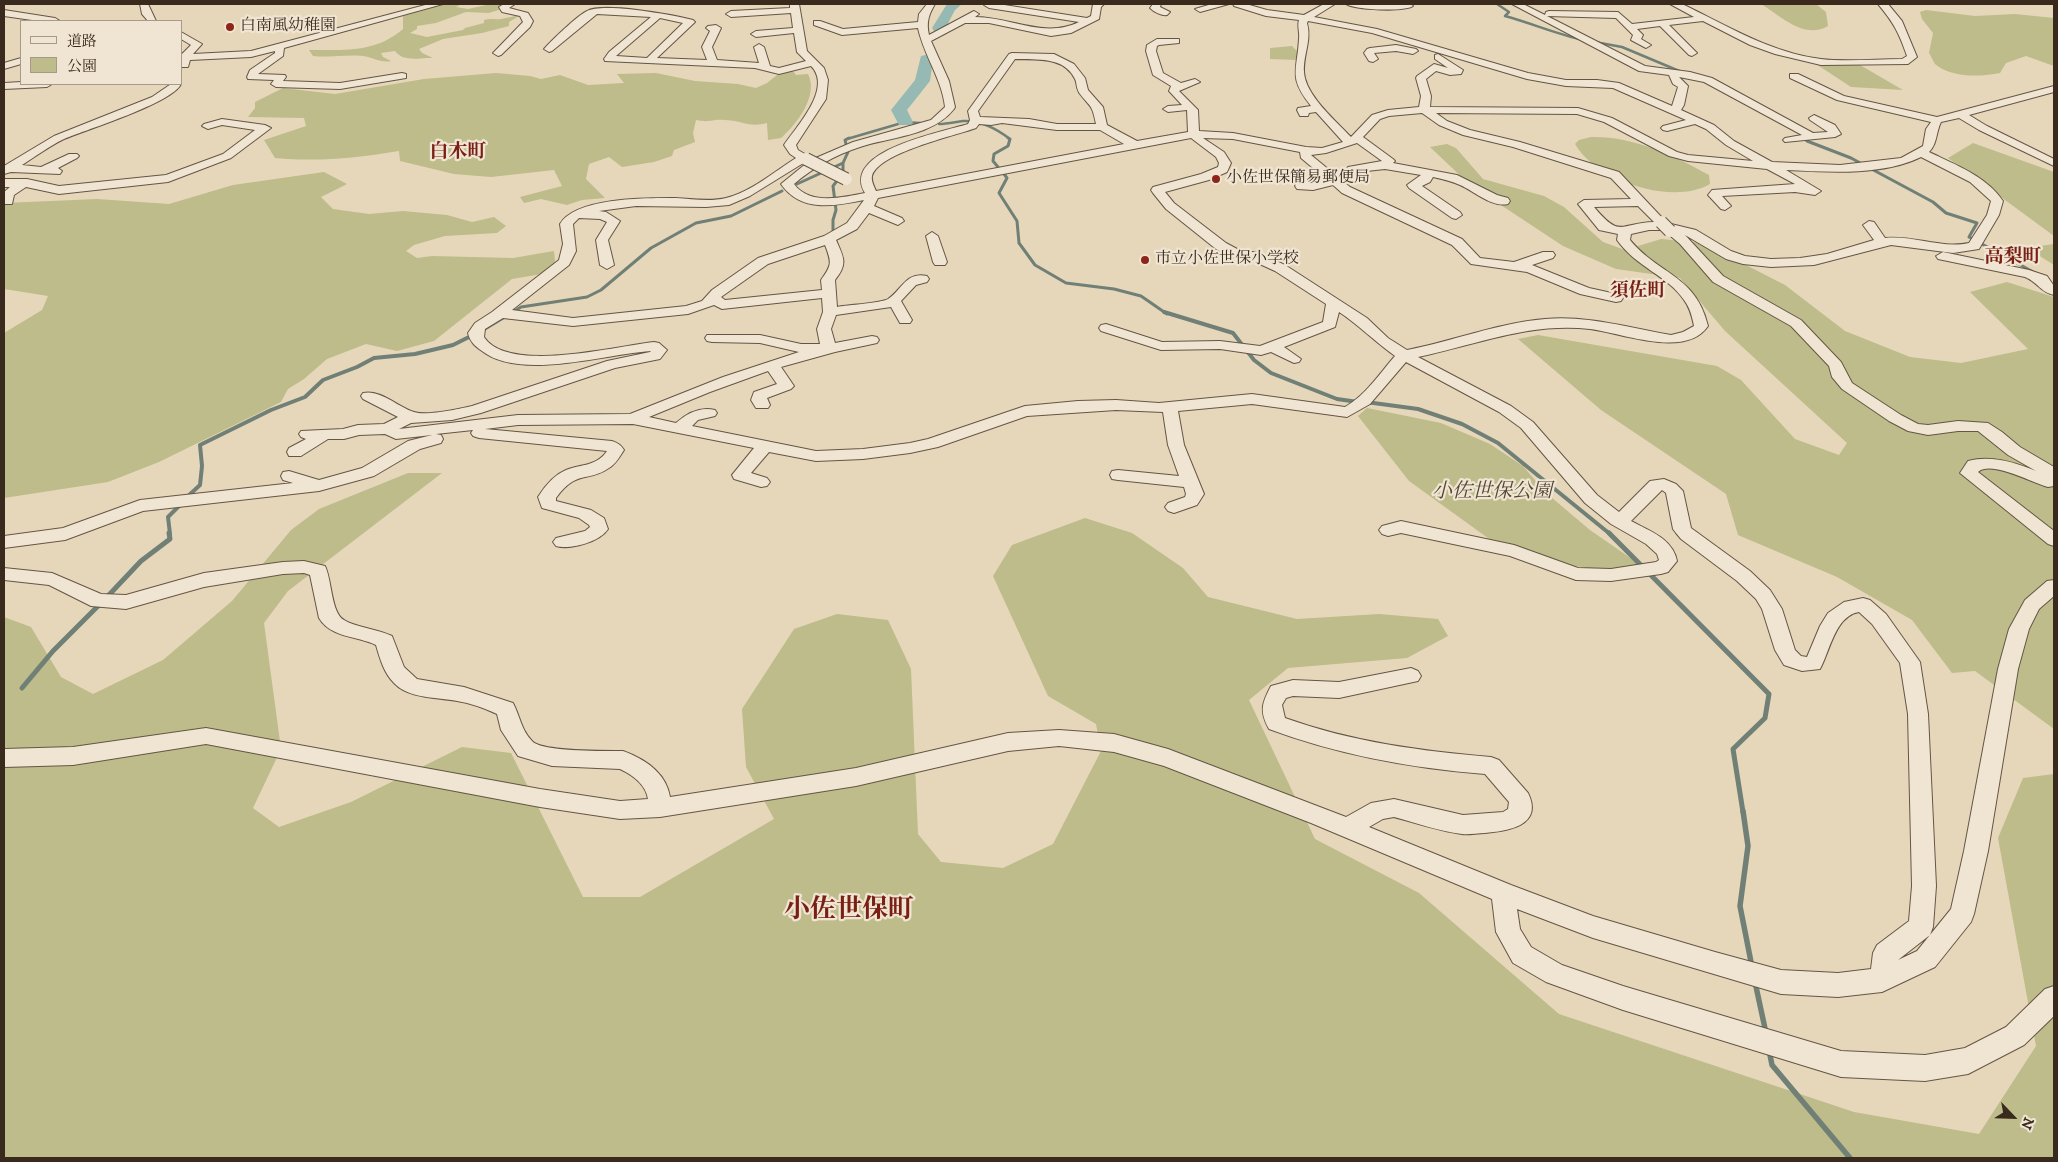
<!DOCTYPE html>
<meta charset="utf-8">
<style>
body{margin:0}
#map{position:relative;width:2058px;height:1162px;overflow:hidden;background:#e6d7ba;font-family:"IM FELL DW Pica","Noto Serif JP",serif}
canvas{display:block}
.frame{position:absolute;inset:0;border:5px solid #3a2a1e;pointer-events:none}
.legend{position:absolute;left:20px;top:20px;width:162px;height:65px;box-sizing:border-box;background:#efe5d2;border:1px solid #a79a8a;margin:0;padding:6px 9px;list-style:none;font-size:15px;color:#3a2a1e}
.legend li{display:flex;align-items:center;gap:10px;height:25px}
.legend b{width:25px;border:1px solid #a79a8a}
.north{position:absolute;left:1988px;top:1092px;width:50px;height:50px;-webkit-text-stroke:4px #efe5d2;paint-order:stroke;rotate:114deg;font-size:14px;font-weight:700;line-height:20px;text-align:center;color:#3a2a1e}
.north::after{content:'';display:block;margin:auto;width:18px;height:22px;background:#3a2a1e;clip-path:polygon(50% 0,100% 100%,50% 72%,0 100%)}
</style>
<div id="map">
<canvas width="2058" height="1162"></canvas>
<div class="frame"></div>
<ul class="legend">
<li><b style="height:6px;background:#efe5d2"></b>道路</li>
<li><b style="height:14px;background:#bdbc8a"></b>公園</li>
</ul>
<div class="north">N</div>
</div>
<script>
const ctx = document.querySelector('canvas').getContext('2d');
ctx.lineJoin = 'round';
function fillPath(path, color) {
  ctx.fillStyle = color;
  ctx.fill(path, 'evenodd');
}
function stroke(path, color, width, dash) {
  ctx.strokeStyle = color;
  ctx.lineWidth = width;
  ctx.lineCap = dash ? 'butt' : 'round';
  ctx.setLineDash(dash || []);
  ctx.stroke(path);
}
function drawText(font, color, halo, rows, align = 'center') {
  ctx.font = font + ' "IM FELL DW Pica","Noto Serif JP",serif';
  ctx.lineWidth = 4.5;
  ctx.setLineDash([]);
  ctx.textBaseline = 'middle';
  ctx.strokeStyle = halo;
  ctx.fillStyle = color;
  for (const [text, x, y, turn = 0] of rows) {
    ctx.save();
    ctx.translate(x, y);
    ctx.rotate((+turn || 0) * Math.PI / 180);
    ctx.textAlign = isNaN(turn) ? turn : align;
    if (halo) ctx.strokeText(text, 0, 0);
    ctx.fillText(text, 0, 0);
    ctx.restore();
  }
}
const green = new Path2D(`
 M446,4H462L456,7L468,9L491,4H512L508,7L489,13L466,12L436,23L417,26V29L410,33L427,37L463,30L465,28L484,23V20C492,18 494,20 501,19C508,18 512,16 519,16L509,22V26L482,33L443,39L419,49L422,53L433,58C420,57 404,63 395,51L381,53L383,57L391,61C383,63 376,59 368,57C354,53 330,58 313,56L309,50C345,50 375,53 403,29V16Z
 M1761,4H1816L1826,12L1828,26C1804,40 1781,16 1761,4Z
 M1926,10L1975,16L2015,14L2054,18V66L2026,56L2006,63L2000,73C1981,77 1951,78 1935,64C1933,61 1931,56 1929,53L1933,33L1922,19L1920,12Z
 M1292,46L1298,52L1297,60L1270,59V48Z
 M1816,64L1860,65L1903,90L1851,87Z
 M793,71L796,75L808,74C819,95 797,124 781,138L768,140L767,123C748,128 742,120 724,120C711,119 711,123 696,120L693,133L695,142L674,150L672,156L654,162L622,167L609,157L589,164L586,179L605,198L582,200L567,205L541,199L524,203L520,197L562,186L554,170L491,177L454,174L400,161L399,151C357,158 318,162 275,158L264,140L306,126L304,118L248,117L255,108V102L283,88L335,94L424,79L496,73L530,76L541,79L560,75L588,85L624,83L617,74L656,73L695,81L738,84L756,88L767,83L781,72Z
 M1591,137C1633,136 1673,155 1709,175L1710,184C1673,206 1596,181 1575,144L1579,140Z
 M1973,143L2054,172V236L1948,158Z
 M1447,144L1456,148L1483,179L1544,196L1564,207L1603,242L1625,250L1661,239L1703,243L1785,285L1845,331L1910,357L1961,363L2028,349L1970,292L2007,282L2054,297V729L1975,671L1952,673L1912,620L1837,577L1738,535L1726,494L1601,410L1518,339L1538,335L1717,366L1741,380L1795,439L1839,455L1847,443L1725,331L1680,278L1616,269L1563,246L1469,184L1430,147Z
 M324,172L347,184L321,197L333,209L369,214L403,211L447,215L472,222L494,217L506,226L497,233L445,236L414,245L406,251L417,258L432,256L513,258L554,251L555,262L542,274L512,279L434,341L397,351L366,344L327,359L304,379L288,389L281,402L159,462L108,482L4,498V333L42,310L48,296L4,289V203L97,199L169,204L233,185Z
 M2054,244V265L2027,248Z
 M1367,408L1441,423L1490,444L1523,466L1545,492L1590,530L1642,566L1605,571L1558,563L1492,541L1409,481L1358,416Z
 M408,473H442L288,591L264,623L281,749L253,808L279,827L351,802L462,747L511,753L583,897H640L774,819L746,767L742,709L794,629L837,614L888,620L911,669L918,834L941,862L1003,868L1053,844L1101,751L1096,724L1048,696L993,576L1012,545L1085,518L1132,533L1183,568L1208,597L1297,619L1379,614L1438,619L1448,636L1407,658L1288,668L1249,700L1315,839L1419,893L1559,1014L1854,1112L1979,1134L2036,1046L1998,838L2023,778L2054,774V1158H4V617L31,627L61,677L93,694L163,660L232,601L291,530L319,509Z`);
const streamFar4 = new Path2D(`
 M1497,4L1509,12L1505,16C1531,23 1556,34 1583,40
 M1595,42L1622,47L1684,73
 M939,124C947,124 955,122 963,121C980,120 997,129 1010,139
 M1803,137L1805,139
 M847,139L905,122L920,123`);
const streamFar3 = new Path2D(`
 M1804,138L1807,141L1851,158L1933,202L1946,213L1977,223L1969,237L2037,274
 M998,167L993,161L994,154L1008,146L1010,139L1008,138
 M1004,174L1007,178L999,193L1017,221L1019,243L1035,265L1066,283L1114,289L1141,296L1167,314
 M797,184L843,163L848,152L845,140L849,138
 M833,232V220L836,210L833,186L843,173V163
 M510,314L521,307L587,297L601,290L651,248L696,223L731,216L782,191`);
const streamFar2 = new Path2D(`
 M1164,312L1233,333L1254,360L1271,373L1337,399L1358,402
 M484,329L512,312
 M1366,402L1418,409L1462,424L1498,443L1610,534
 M186,498L200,485L202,466L200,445L271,410L305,397L323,380L357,367L374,358L415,354L453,345L473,335
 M170,534L168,517L181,504`);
const streamFar1 = new Path2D(`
 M1609,533L1769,694L1765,718L1733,749L1743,812
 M107,597L141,561L170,539L169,533
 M22,688L53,651L101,603`);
const stream = new Path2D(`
 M1743,811L1748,846L1740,906L1752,967
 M1755,982L1766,1033
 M1769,1050L1772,1065L1850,1158`);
const river = new Path2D(`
 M947,4H962L955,10L944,31H934L932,28Z
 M926,55L931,56L933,59L930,81L907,110L913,122L911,125H899L891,110L915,80L921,56Z`);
const minor = new Path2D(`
 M140,4H148L156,21H148L142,14Z
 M429,4H443L284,48L283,56L258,74L285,75L286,77L283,81L340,83L402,73L406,74V78L340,89L276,87L271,84L274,80L248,79L247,77L250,70L275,53V51L251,57L190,60L188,67H181V55L191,45L181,39V32L202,44L193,54L251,51Z
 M504,4H515L509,8L528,13L533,21L530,27L501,55L498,56L493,53L495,51L523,22L520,16L502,12L499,7Z
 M790,4H799L807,51L824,68L828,80L826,99L796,145L798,150L810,157L811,160L853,142L931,120L945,107C942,79 924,56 918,28L842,35L814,25V21H820L843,29L918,22L919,14L927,4H935C929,14 926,22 929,35L974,11L979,14L975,17C1011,17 1044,39 1079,22L989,8L984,5L998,4L1087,18L1091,16L1093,4H1104L1101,7L1099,19L1071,33L1051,36L989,23H965L931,41L949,81L955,107L954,109C933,136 890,137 860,147C835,155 814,167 794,184C810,206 843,197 865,193C840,151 942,132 968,124L970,120L968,111L1009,54L1012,53L1054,54L1074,64L1085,78L1088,90L1103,107L1107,125L1137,141L1188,132L1187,110L1168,112L1163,109L1168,106L1182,105L1169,91L1171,86L1153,75L1146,51L1147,45L1157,39H1179V43L1159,45L1157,46L1156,51L1163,73L1181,83L1195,79L1200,82L1179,91L1198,110L1199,131L1233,133L1306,147L1322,148L1343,142L1316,112L1309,113L1308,116H1300L1297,110L1298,108L1311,106C1288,77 1297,72 1299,39C1300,33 1297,26 1299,20L1266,16L1234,6L1233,4H1246L1267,10L1304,15L1324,4H1335L1314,17L1377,29L1528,73L1566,80H1597L1619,83L1672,106L1678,87L1673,84L1669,75L1639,71L1512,4H1523L1545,15L1546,12L1549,11L1618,12L1632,24L1694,17L1670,4H1682C1726,25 1771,53 1821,59C1847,62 1875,59 1902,59L1907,56C1899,33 1894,23 1878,4H1888L1902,21L1917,57L1908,64L1821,65L1775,54L1750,45L1703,21L1669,25L1697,53L1692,56L1689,55L1660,26L1637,29L1643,35L1641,39L1651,45L1646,48L1631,40L1633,35L1616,18L1547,16L1645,66L1690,72L1712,78L1813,133L1828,132L1810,120L1809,118L1814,115L1835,125L1841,134L1835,137L1785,142L1783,140L1785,138L1802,135L1704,82L1679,77L1688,86L1684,105L1681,110L1714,125L1734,141L1772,162L1840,165L1901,158L1923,146L1926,129L1931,122L1837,100L1790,78V74H1798L1844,96L1937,117L2054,86V92L1969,115L1987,126L2054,159V166L1979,130L1959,118L1941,122C1936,132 1937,145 1929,152C1956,165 1986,176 2003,201L1999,215L1979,249L1953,253L1891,245L1814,265L1771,267L1743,264L1726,259L1685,235L1723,276L1801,320L1841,362L1852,383L1901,415L1918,424L1928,425L1958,421L1988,423L2002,432L2020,447L2054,467V486L2048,487C2032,483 1992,460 1978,472L2054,531V546L2048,544L1960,473L1968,461C1991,455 2014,462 2036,471L2008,455L1978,431H1958L1928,435L1908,431L1889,421L1842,389L1832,377L1829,366L1791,326L1713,282L1680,244L1667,233L1668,230H1649L1631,234L1630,240C1659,275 1696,275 1708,326C1686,359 1622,333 1590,329C1529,322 1476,345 1418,357L1511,406L1533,422L1597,495L1619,512L1650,481L1664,479L1676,484L1683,491L1691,528L1750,571L1770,590L1782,609L1795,650L1801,656L1807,657L1820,626L1828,613L1844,602L1863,598L1870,600L1886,614L1920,662L1928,714L1936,886L1933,927L1930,935L1898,960L1917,951L1951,909L1964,851L1998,669L2009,629L2025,600L2047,581L2054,580V596L2039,609L2029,629L2018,669L1988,851L1974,914L1971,922L1935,967L1882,992L1838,997L1781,994L1593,938L1517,909L1520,929L1531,947L1562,965L1623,986L1841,1051L1925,1055L1965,1048L2006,1027L2045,989L2054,986V1016L2024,1045L1968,1074L1925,1081L1841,1077L1623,1010L1546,982L1513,963L1496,932L1492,899L1311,823L1164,766L1114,752L1059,746L1008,751L856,786L660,817L620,819L540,807L206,744L73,765L4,767V749L73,747L206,728L540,789L620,801L648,799C646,785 633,775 620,769L552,766L518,756L501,730L497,714C484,708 470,703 457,701C437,697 409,699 394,683C384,673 380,659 376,645C358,636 331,638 319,618L310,575L304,573L283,574L204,587L126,609L91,606L49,585L4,580V568L52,573L101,594L126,595L204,573L283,562L304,561L325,566C332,580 331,613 344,620C355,627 377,629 392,636L404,667L417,679L464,687L513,703C520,716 521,730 532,741C541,752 606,751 623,751C645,759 666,773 670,797L856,768L1008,733L1059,730L1114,734L1168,749L1346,817L1371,803L1394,799L1463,815L1503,812L1508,809L1509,802L1485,774C1410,768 1339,755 1269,729C1259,711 1262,703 1271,686L1293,680L1339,682L1411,668L1418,671L1421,676L1418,681L1339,698L1293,696L1286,698L1282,705L1285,718C1352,742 1421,751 1491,757L1499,760L1528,793C1544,826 1507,831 1485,833C1477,833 1469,835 1462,834C1439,831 1416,823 1394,817L1383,819L1369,827L1511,885L1593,916L1715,952L1781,970L1838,973L1871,969L1873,953L1877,945L1909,921L1912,886L1908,714L1900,663L1872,624L1859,612C1835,616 1830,651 1820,669L1802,671L1784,665L1775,650L1762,609L1756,599L1737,581L1681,539L1676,533L1673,529L1666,493L1662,490L1631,521C1650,531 1673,539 1677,561L1668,572L1661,574L1611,581L1576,580L1510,556L1401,533L1388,536L1382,534L1379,530L1382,526L1401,521L1514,545L1578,568L1611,569L1656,562L1659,560L1657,554L1646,544L1611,524L1585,503L1521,428L1499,412L1406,362L1370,404L1347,417L1252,404L1178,411L1184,445L1204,494L1197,505L1174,513L1168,511L1165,507L1168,503L1185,497L1186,494L1184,487L1118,480L1112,479L1110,475L1112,471L1118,470L1179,476L1168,445L1163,412L1116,410L1027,416L938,447L910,453L863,459L816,461L769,452L751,473L767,478L770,482L767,486L761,487L734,479L732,475L754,448L633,424L518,425L485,429L612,441C618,443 621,445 624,450C620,456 616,464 609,468C587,483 577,469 556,498V501L591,510L604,518L608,529C600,542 570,550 556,546L553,542L556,538L585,531L590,527L589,525L579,518L542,508L538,497C545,486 554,475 566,470C582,464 597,466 607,451L479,438L473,436L471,433L473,430L436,434L441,435L443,439L441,443L420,449L374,476L319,491L143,511L65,540L4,548V536L63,528L140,500L293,483L283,480L281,476L283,472L289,471L319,480L362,468L408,441L432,435L396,439L385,434L359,435L344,439H328L301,456H289L287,452L289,448L306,439L301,437L299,434L301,431L343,429L358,425L384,424L398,417L363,399L361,396L363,393C380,389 398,407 414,412C426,416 459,409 472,406L607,361L650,352L651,351C606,354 520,381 482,351C475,346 470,342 468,333L475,323L492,312L559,260L563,244L560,224C576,197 648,198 676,198C692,199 710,202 726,198C751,192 775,171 796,158L790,154L784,145C797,126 833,88 811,66L779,74L755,68L605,61L604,59L609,52L651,17L597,14L552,51L549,52L544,49C552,40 577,16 587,11C603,2 674,15 693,20L695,22L657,58L707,60L702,47L710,31L706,28L708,26L716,25L721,28L712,47L717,60L759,63L754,47L759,44L764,47L770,66L779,68L806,61L797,52L794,33L756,37L751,34L756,31L793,28L791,13L731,17L726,14L731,11L790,8ZM660,18L683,23L647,58L616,56ZM1308,21L1372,33L1527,79L1566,86L1613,88L1686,120L1663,126L1661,128L1663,130L1667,131L1695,124L1706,129L1726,145L1753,161L1688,155L1677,152L1612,118L1578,108L1430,107L1431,96L1426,79L1436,71L1450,75L1461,74L1463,70L1438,54L1435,55V59L1448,68L1434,64L1417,76L1416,78L1421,96L1419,107L1388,110L1372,115L1351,137C1336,121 1305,95 1304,72C1303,55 1312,40 1307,23ZM1015,59C1036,60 1064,56 1075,79C1077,83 1076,89 1080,94C1091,108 1092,104 1096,124H1057L1029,119L980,117L978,111ZM1422,113L1439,125L1463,135L1513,147L1611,178L1631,199L1584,200L1578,204L1599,230L1618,234L1617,240C1636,267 1668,276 1684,300C1690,308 1692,316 1694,326L1683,332L1671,335C1630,328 1587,315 1545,319C1498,323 1453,341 1407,350L1388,338L1367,318L1285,265L1259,253L1239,250L1226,243L1174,203L1165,192L1209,180L1227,172L1231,163L1224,152L1203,138L1233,139L1300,152L1301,158L1326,179L1297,183L1295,186L1297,189L1313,190L1333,185L1342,193L1452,245L1471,264L1527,272L1580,294L1616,302L1621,301L1623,298L1621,295L1589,288L1532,265L1553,258L1555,255L1553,252H1543L1514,262L1480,258L1462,239L1350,187L1311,155L1326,153L1357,143L1382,161L1348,167L1346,170L1348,173L1385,169L1421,175L1407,185L1409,188L1452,218L1456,219L1462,215L1460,212L1422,186L1430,182L1433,177C1442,179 1451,181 1460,185C1474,191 1492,208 1508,204L1510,201L1508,198L1497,195L1457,175L1393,163L1395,161L1393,159L1363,137L1380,119L1389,116ZM1436,113L1577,114L1604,122L1669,156L1688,161L1767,169L1795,184L1712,190L1708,195L1721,209L1725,210L1731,206L1722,196L1795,192L1815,195L1821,191L1786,170C1827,172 1883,176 1921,157L1970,182L1991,201L1987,215L1969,243C1941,249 1914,235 1885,238L1874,222L1869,221L1863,225L1874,240L1827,254L1800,258L1771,259L1745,256L1731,251L1696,230L1667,223L1619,172L1520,142L1470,130L1447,121ZM1002,123L1057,130H1100L1124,144L876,191C874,186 871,181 872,176C878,153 954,136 976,128L979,124L991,125ZM1191,138L1216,157L1219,163L1218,167L1201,174L1153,187L1151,190L1153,193L1166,209L1216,249L1231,257L1251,260L1275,271L1326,304L1323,322L1260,346L1220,341L1162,342L1106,324L1101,325L1099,328L1101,331L1161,350L1220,349L1261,355L1271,352L1294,363L1299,362L1301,359L1284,347L1335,327L1339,312C1359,325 1375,342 1395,356C1379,374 1366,395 1345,407L1252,394L1159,403L1116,400L1078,401L1025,406L928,439L910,443L863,449L816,451L692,426L698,420L715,416L717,413L715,410C700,406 686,414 676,423L649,417L710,392L768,371L777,384L754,392L751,400L756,408H768L770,405L767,398L791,389L794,386L781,367L835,352L877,343L879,340L877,337L872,336L835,343L831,329L836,315L891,307L900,323H910L912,320L901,301L916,285L927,282L929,279L927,276C906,271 902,290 888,299C881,303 847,305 837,307L835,280C848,264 844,258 836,240L857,229L869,213L898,225L904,221L902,218L874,206L878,198ZM805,162H808L781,184C801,213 834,206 864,200L847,223L824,236L758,258L712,290L702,301L686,306L573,318L512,310L569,265L576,251L573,224L579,218L600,219L607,222L596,240L600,265L607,269L614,265L608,240L620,221L606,212L599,211L636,206L706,207L729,205L750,196ZM1638,206L1654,222C1619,223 1621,239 1594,207ZM825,245C832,263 832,265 821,280L822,290L725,300L721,297L768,264ZM822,298L823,312L817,329L820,344H801L760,335H707L705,338L707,341L712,342L760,343L799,352L723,377L630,414L518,415L399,429L411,423L452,420L481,413L615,368L660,359L667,350L659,343L654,342C616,346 508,374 484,337L485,329L503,318L573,326L688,314L714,305L722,309Z
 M1153,4H1161L1160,7L1170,12L1167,15C1162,16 1154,12 1150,8Z
 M1212,4H1229L1200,12L1195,9Z
 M1346,4H1410L1413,6C1404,12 1355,10 1346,4Z
 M4,10L55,18L60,21H39L4,16Z
 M1396,45L1416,49L1418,51L1413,54L1396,51L1374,53L1378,59L1373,62L1369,61L1364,53L1367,49L1370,48Z
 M21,58V64L4,69V63Z
 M21,82V84H52L47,87L4,89V83Z
 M171,84H181C172,103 88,129 64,139C49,146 35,157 22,165L41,167L69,154H77L79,156L77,158L58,168L62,171L60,174L11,172L4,174V166L54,136L152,97Z
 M222,119L265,125L271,128L231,158L168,182L59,194L26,187L14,195L12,204H4V192L10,187H4V179H27L59,186L166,175L223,154L255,130L222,125L208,129L202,126L204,124Z
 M932,232L938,236L947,262L945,265H935L933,262L926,236Z
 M1943,252L2029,270L2047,276L2054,286V295C2040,292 2039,283 2025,277L1938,259L1936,256Z`);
const minorBridge = new Path2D(`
 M806,159L846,179
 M1661,222L1670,231`);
const markers = [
 [230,27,5,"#8f2418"],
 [1216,179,5,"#8f2418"],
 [1145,260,5,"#8f2418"]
];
const farPoinames = [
 ["白南風幼稚園",240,27],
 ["小佐世保簡易郵便局",1226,179],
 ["市立小佐世保小学校",1155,260]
];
const farQuarternames = [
 ["白木町",458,153],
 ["高梨町",2013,258],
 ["須佐町",1638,292]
];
const parkNames = [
 ["小佐世保公園",1492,493]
];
const nearQuarternames = [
 ["小佐世保町",849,912]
];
fillPath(green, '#bdbc8a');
stroke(streamFar4, '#718077', 2.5);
stroke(streamFar3, '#718077', 3);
stroke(streamFar2, '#718077', 4);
stroke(streamFar1, '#718077', 5);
stroke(stream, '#718077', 5.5);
fillPath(river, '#96b9b3');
stroke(minor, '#655545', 2);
fillPath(minor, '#efe5d2');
stroke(minorBridge, '#655545', 14, []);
stroke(minorBridge, '#efe5d2', 12);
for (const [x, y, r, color] of markers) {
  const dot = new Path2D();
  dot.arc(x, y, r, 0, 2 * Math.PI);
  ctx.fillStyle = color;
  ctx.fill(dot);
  stroke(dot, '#efe5d2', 2);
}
drawText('16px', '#3a2a1e', '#efe5d2', farPoinames, 'left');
drawText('bold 19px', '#7a1f14', '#efe5d2', farQuarternames);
drawText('italic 20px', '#544734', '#efe5d2', parkNames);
drawText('bold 26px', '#7a1f14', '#efe5d2', nearQuarternames);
</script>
